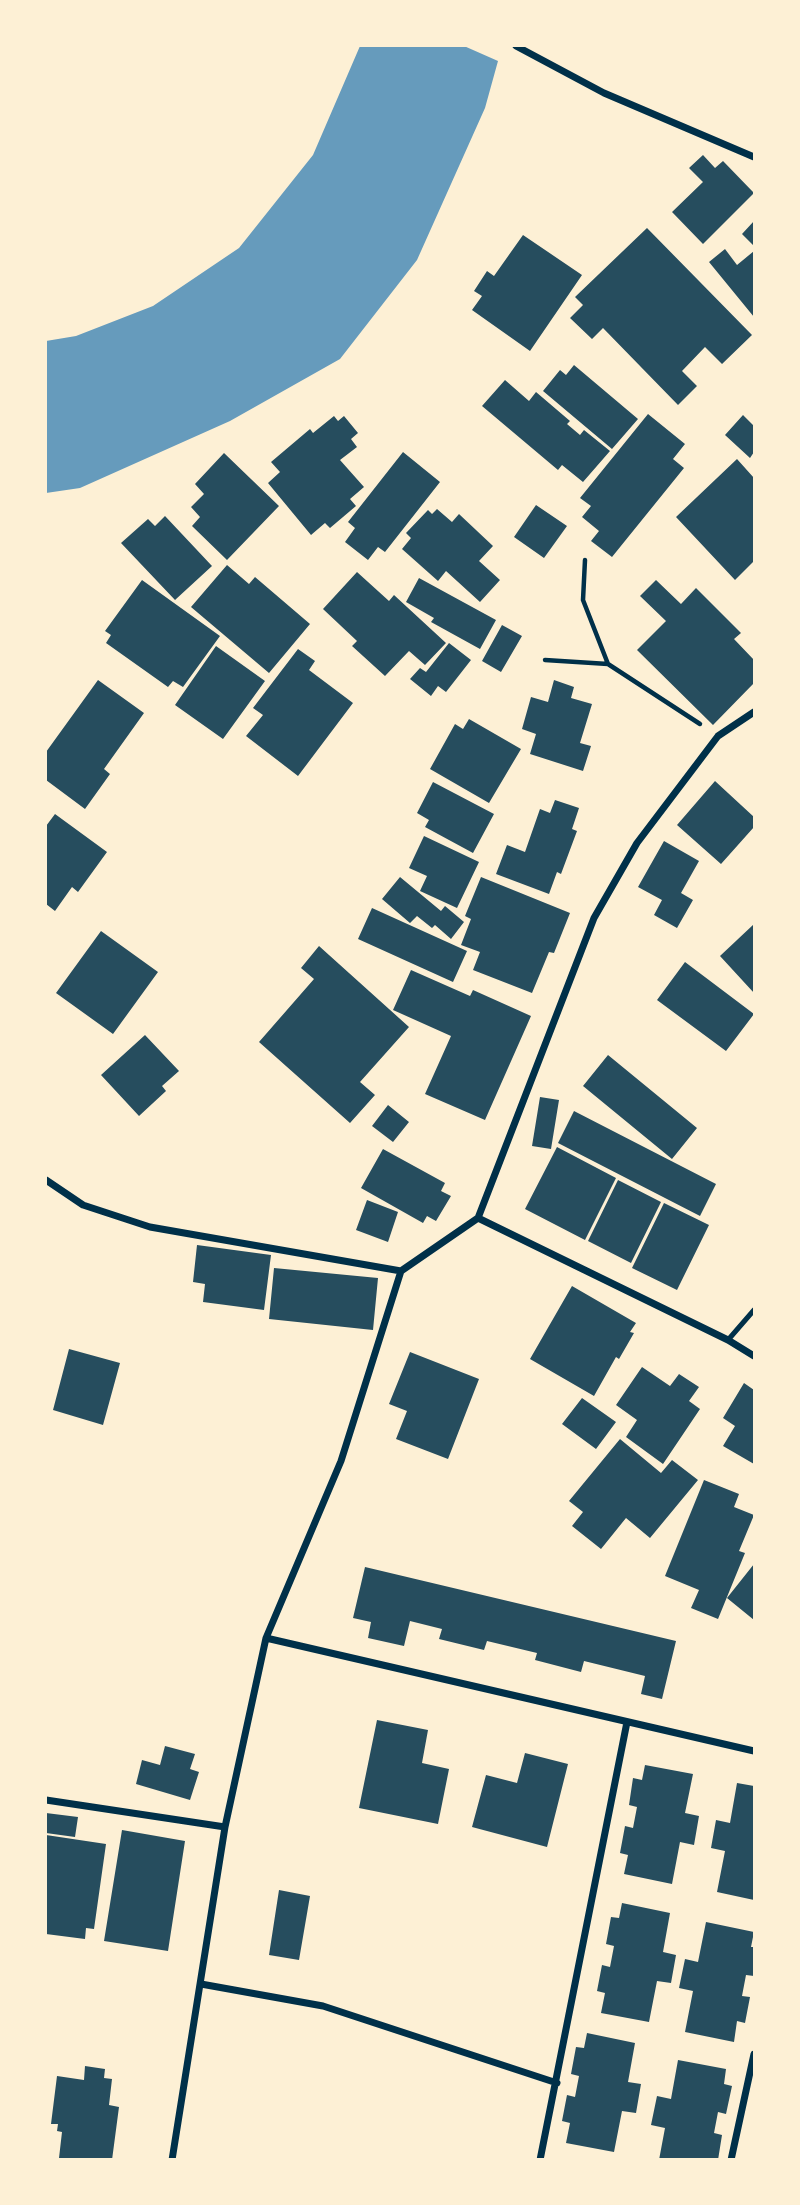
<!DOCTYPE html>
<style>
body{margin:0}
#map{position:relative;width:800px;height:2205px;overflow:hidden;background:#fdf0d5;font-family:"IBM Plex Sans",sans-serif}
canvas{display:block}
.frame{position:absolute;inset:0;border:47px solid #fdf0d5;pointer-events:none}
</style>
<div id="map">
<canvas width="800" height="2205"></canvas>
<div class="frame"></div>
</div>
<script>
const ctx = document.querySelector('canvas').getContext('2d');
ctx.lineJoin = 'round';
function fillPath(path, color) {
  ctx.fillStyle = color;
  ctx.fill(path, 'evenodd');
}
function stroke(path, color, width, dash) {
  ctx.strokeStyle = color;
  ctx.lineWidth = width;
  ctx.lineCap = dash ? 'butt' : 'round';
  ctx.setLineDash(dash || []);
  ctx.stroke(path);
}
const water = new Path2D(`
 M360,46H464L498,61L485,108L417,260L340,359L230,421L80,488L46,493V341L76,336L153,306L239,248L313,155Z`);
const building = new Path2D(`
 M703,155L715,168L723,161L754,193L703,244L672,212L703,182L689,168Z
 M754,221V246L742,234Z
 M647,228L752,335L722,364L705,347L682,371L697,386L678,405L603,328L592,339L570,318L583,305L575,297Z
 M523,235L582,275L530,351L472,310L482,296L474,291L487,271L494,276Z
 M725,249L737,265L754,251V317L709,262Z
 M574,365L638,419L612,449L543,391L560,370L566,375Z
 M505,380L529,401L536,392L570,421L567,424L580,435L584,430L610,451L583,482L562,465L558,470L482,406Z
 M648,414L685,444L673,459L684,468L612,557L591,541L599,531L582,517L591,506L580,498Z
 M743,415L754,426V452L750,458L725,435Z
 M334,416L338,421L344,416L358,433L351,439L357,447L340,460L364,487L350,499L356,506L330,528L325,523L311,535L268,483L280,472L271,462L310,429L313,433Z
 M403,452L440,482L385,552L378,547L368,560L345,542L355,528L348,522Z
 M224,453L279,506L227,560L192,526L200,517L191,507L204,494L195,484Z
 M737,459L754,478V561L735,580L676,517Z
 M536,505L567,526L544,558L514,537Z
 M437,509L452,522L459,514L493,546L479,561L500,580L480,602L446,571L438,581L402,549L411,538L406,533L428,510L432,514Z
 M165,516L212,566L175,600L121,543L148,519L155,526Z
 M227,565L249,584L255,577L310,624L269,673L191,607Z
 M357,572L389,601L394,595L446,643L425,665L409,651L385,676L352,646L357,641L323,609Z
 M419,578L496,620L480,649L431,622L434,618L406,602Z
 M142,580L220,636L183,687L173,681L168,687L106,643L111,635L105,631Z
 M656,580L681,604L696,588L741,633L734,639L754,660V683L713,725L637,650L666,621L640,596Z
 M502,625L522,636L501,672L482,661Z
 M449,643L471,660L446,692L438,686L431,696L410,679L420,668L426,672Z
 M216,646L265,681L223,739L175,705Z
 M298,649L315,661L309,670L353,703L298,776L246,736L263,715L253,708Z
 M98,680L144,713L104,769L110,774L85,809L46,780V752Z
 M554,680L574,687L571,698L592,704L580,743L591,746L583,771L530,754L536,734L522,729L531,697L548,702Z
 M469,719L521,749L489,803L430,769L455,724L463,729Z
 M715,781L754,817V827L721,864L677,825Z
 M433,782L494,814L473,853L425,827L429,820L417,813Z
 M555,800L579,808L572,829L577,831L561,874L557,872L549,894L496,874L507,845L525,852L540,809L550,813Z
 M55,814L107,852L78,892L72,887L55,911L46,904V826Z
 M424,836L479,862L457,908L420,891L427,876L409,868Z
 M664,841L699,861L681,893L693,900L677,928L654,915L662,900L638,887Z
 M400,877L441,911L445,906L464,922L451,939L435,925L432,928L417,916L410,923L382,899Z
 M481,877L570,913L554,953L549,952L532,993L473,970L480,952L461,945L471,919L465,916Z
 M372,908L467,951L453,982L358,939Z
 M754,924V993L720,956Z
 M101,931L158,972L113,1034L56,993Z
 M319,946L409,1027L360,1082L375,1095L350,1123L259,1042L314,979L301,968Z
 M685,962L754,1014L726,1051L657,1000Z
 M411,970L470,996L473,990L531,1016L485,1120L425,1094L451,1036L393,1010Z
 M145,1035L179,1071L162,1086L166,1091L139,1116L101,1075Z
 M608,1055L697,1128L672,1159L583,1086Z
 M540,1097L559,1100L551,1149L532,1146Z
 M388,1105L409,1122L393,1142L372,1126Z
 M574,1111L716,1184L700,1216L558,1143Z
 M557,1147L616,1178L585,1240L525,1209Z
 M383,1149L445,1183L441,1191L451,1196L436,1221L427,1216L423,1223L361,1188Z
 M618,1180L661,1202L631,1263L588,1241Z
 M367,1200L398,1212L388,1242L356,1230Z
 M664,1203L709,1225L677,1290L632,1268Z
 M197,1245L271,1255L264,1310L203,1302L205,1284L193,1282Z
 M274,1268L378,1278L373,1330L269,1319Z
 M572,1286L636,1323L630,1332L634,1333L619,1359L616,1357L594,1396L530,1359Z
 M69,1349L120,1363L103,1425L53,1410Z
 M410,1352L479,1379L448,1459L396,1439L407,1411L389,1404Z
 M642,1367L670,1386L679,1374L699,1387L689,1401L700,1409L663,1464L626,1437L637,1420L616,1405Z
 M744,1383L754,1390V1464L723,1446L735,1426L723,1418Z
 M582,1398L616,1422L596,1449L562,1424Z
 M620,1439L661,1473L672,1460L698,1480L650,1538L626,1518L601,1549L572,1526L583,1512L569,1501Z
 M704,1480L739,1494L734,1507L754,1515L739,1551L745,1553L718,1619L691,1608L699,1590L665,1576Z
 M754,1564V1620L727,1598Z
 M365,1567L676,1641L662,1699L641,1694L645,1676L584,1661L581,1672L535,1660L537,1653L487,1641L484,1650L439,1639L442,1629L410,1621L404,1646L368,1638L371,1622L353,1618Z
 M377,1720L428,1730L422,1763L449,1769L438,1824L359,1808Z
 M165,1746L195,1754L190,1769L199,1772L190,1800L136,1784L142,1760L160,1765Z
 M525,1753L568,1764L547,1847L472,1827L486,1775L517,1783Z
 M645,1765L693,1774L685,1813L699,1816L694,1845L680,1842L672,1884L624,1874L628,1855L620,1853L625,1826L633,1828L637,1807L629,1805L633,1778L642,1780Z
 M737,1783L754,1786V1900L717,1892L725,1851L711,1848L716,1820L730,1823Z
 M46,1813L78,1817L75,1837L46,1833Z
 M122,1830L185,1841L168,1951L104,1941Z
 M46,1835L106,1844L94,1929L86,1928L85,1939L46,1934Z
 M279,1890L310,1896L299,1960L269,1955Z
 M622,1903L670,1913L663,1952L676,1955L671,1983L657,1981L649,2022L601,2013L605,1993L597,1991L602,1965L610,1967L614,1946L606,1944L611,1917L619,1918Z
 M706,1922L754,1932L751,1947H754V1976L746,1975L742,1996L750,1997L745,2023L737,2021L734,2042L685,2032L693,1991L679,1988L685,1959L698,1962Z
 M587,2033L635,2043L628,2082L641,2084L636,2113L622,2111L614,2152L566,2143L570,2123L562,2121L567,2095L575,2097L579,2076L571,2074L576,2047L584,2048Z
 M678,2060L726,2069L724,2084L732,2086L726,2114L718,2112L714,2133L722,2135L718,2160H659L665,2128L651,2125L657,2096L671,2099Z
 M85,2066L105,2069L104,2078L112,2079L109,2105L119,2107L112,2160L59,2158L62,2132L57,2131L58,2124H51L57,2076L84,2080Z`);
const path = new Path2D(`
 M585,560L583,600L608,664L700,724
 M545,660L608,664`);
const service = new Path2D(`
 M728,1340L754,1310`);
const minor = new Path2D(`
 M516,46L604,93L754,157
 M46,1180L83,1205L150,1227L401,1271
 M478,1218L728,1340L754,1356
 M266,1638L754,1751
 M46,1800L225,1827
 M201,1984L323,2006L557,2083
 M172,2160L225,1827L266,1638L341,1461L401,1271L478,1218L594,918L637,843L718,736L754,712
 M540,2160L627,1722
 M731,2160L754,2054`);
fillPath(water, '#669bbc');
fillPath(building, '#264d5e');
stroke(path, '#003049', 4.5);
stroke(service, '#003049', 5);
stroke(minor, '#003049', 7);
</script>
